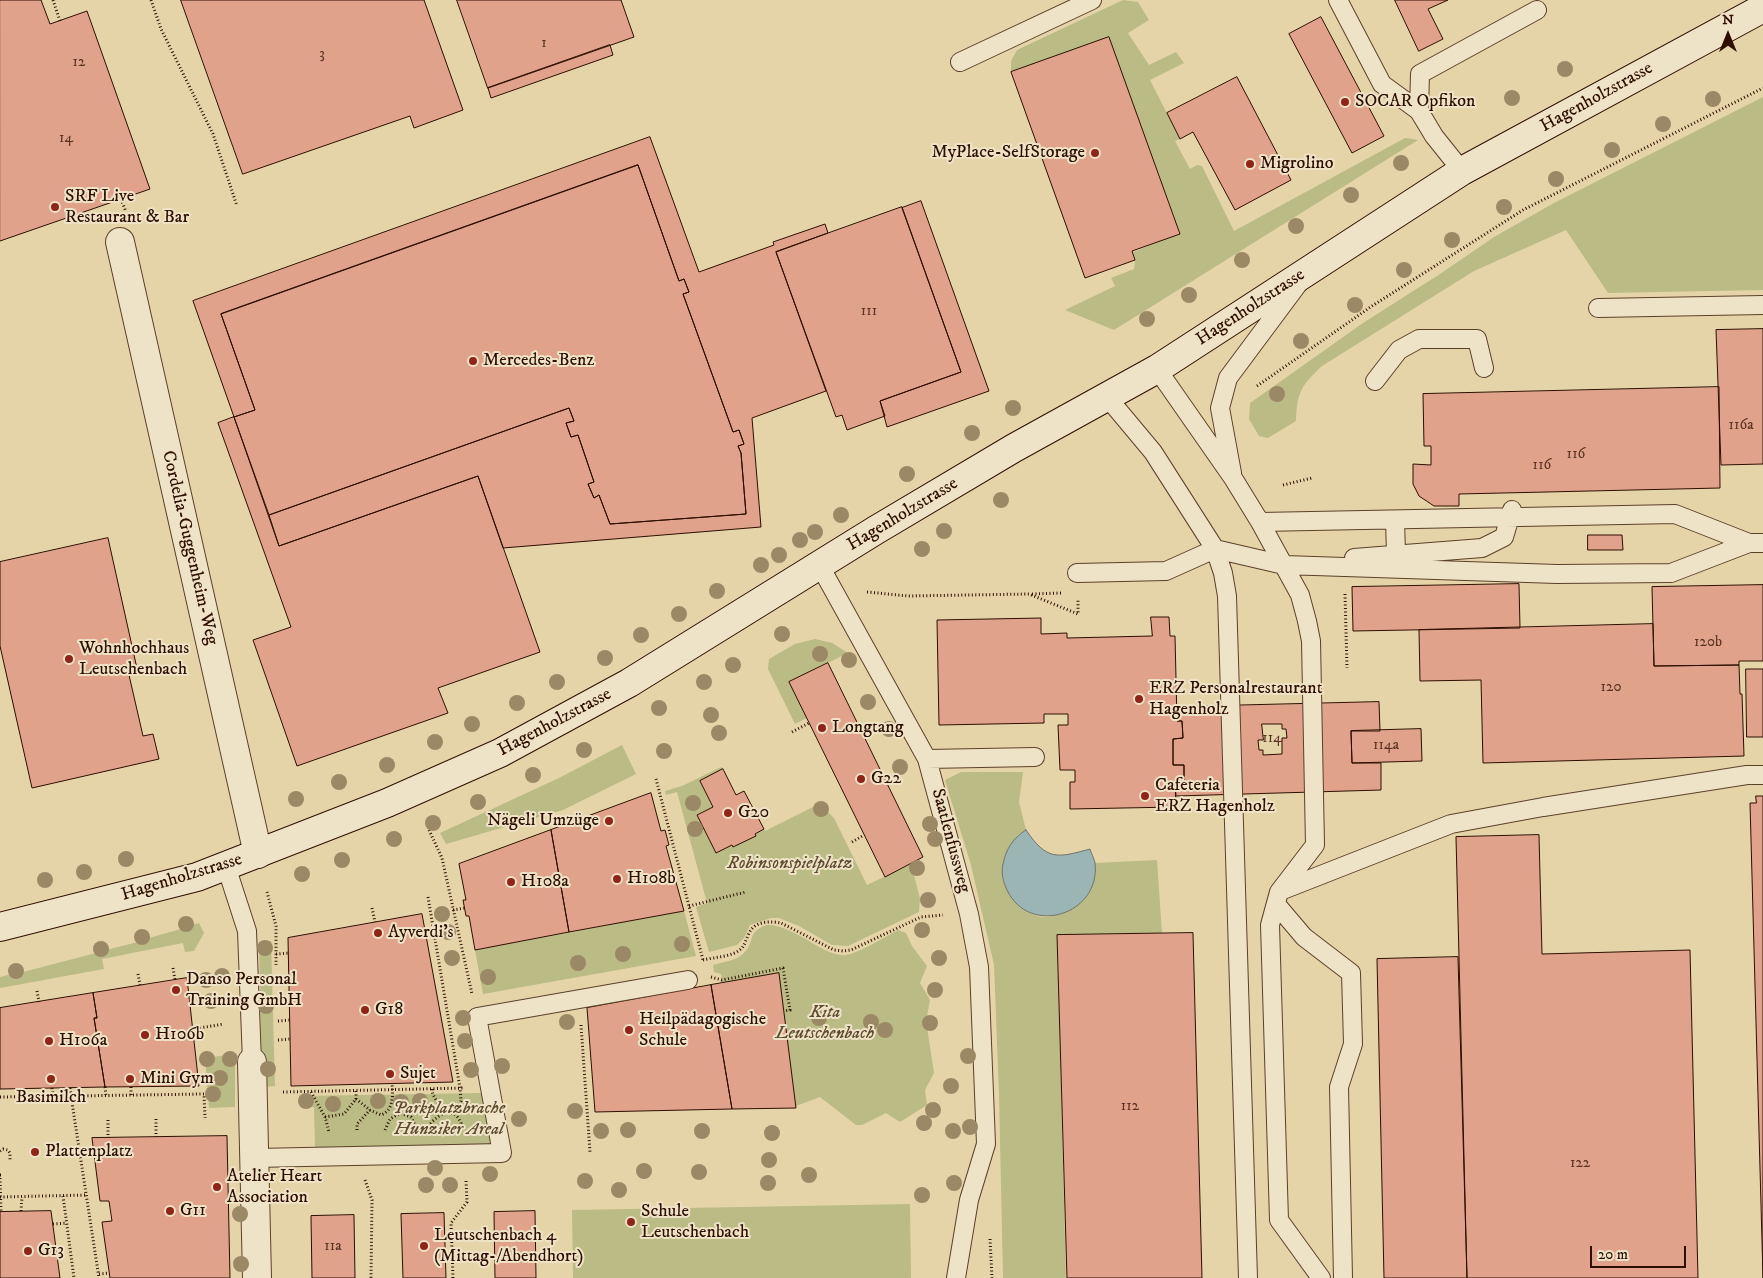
<!DOCTYPE html>
<meta charset="utf-8">
<style>
body{margin:0}
#map{position:relative;width:1763px;height:1278px;overflow:hidden;background:#e6d4a9;font-family:"IM FELL DW Pica",serif}
canvas{display:block}
.north{position:absolute;left:1703px;top:10px;width:50px;height:50px;-webkit-text-stroke:4px #efe3c7;paint-order:stroke;rotate:0deg;font-size:14px;font-weight:700;line-height:20px;text-align:center;color:#2d0e00}
.north::after{content:'';display:block;margin:auto;width:18px;height:22px;background:#2d0e00;clip-path:polygon(50% 0,100% 100%,50% 72%,0 100%)}
.scale{position:absolute;left:1590px;top:1246px;width:96px;height:22px;box-sizing:border-box;border:2px solid #2d0e00;border-top:0;padding-left:6px;font-size:15px;line-height:18px;white-space:nowrap;color:#2d0e00;-webkit-text-stroke:4px #efe3c7;paint-order:stroke}
</style>
<div id="map">
<canvas width="1763" height="1278"></canvas>
<div class="north">N</div>
<div class="scale">20 m</div>
</div>
<script>
const ctx = document.querySelector('canvas').getContext('2d');
ctx.lineJoin = 'round';
function fillPath(path, color) {
  ctx.fillStyle = color;
  ctx.fill(path, 'evenodd');
}
function stroke(path, color, width, dash) {
  ctx.strokeStyle = color;
  ctx.lineWidth = width;
  ctx.lineCap = dash ? 'butt' : 'round';
  ctx.setLineDash(dash || []);
  ctx.stroke(path);
}
function drawText(font, color, halo, rows, align = 'center') {
  ctx.font = font + ' "IM FELL DW Pica",serif';
  ctx.lineWidth = 4;
  ctx.setLineDash([]);
  ctx.textBaseline = 'middle';
  ctx.strokeStyle = halo;
  ctx.fillStyle = color;
  for (const [text, x, y, turn = 0] of rows) {
    ctx.save();
    ctx.translate(x, y);
    ctx.rotate((+turn || 0) * Math.PI / 180);
    ctx.textAlign = isNaN(turn) ? turn : align;
    if (halo) ctx.strokeText(text, 0, 0);
    ctx.fillText(text, 0, 0);
    ctx.restore();
  }
}
const green = new Path2D(`
 M1123,0L1138,2L1149,20L1128,33L1149,65L1176,52L1184,63L1150,80L1180,139L1175,141L1190,169L1197,165L1202,166L1234,231L1405,138L1418,140L1114,330L1065,310L1115,286L1111,278L1134,269L1135,260L1133,252L1180,233L1109,38L1011,72V61L1017,50Z
 M1763,97V290L1608,293L1566,230L1474,271L1322,366C1301,386 1297,392 1296,421L1268,438L1259,436L1249,419L1250,403L1363,323L1440,274L1494,237L1554,203Z
 M815,639L832,643L848,653L789,682L807,718L795,724L768,669L769,659L795,644Z
 M622,745L636,774L563,810L446,844L440,833L559,778Z
 M721,767L723,769L700,781L713,807L697,815L733,847L755,836V834L764,829L765,831L817,805L820,811L828,812L834,818L867,885L911,864L920,898L919,912L848,946L832,945L799,926L779,918H771L750,925L744,938L737,945L709,952L696,907L707,903L677,792L666,795L665,791L682,786Z
 M961,772H1023L1019,802L1026,830L1018,835L1002,877C1007,897 1029,922 1053,916C1058,915 1063,911 1068,909C1077,905 1083,902 1089,893C1094,884 1094,873 1095,863L1157,860L1162,933L1057,935L1066,1278H1003L999,1094L994,965L971,865L945,780Z
 M684,911L696,956L483,994L475,950Z
 M191,920L192,925L199,923L204,933L194,951L185,952L183,943L102,959L104,969L0,988V977L12,974L11,968L21,966L23,972L96,953L95,947L105,944L106,950L138,942L137,936L147,932L149,938L181,929L180,923Z
 M767,925C795,925 825,958 846,955C859,953 885,937 898,930L906,933L912,946L927,966L920,983L930,1000L926,1021L934,1073L925,1090L927,1105L900,1122L886,1113L862,1125H856L820,1097L796,1106L779,974L722,983L721,974L714,972L713,965C722,962 736,961 743,954C756,942 746,932 767,925Z
 M271,941L275,1086L262,1087L259,943Z
 M235,1054V1107L209,1108L205,1058Z
 M483,1093L492,1146L315,1149L314,1107H300L299,1096Z
 M910,1204L911,1278H573L572,1210Z`);
const water = new Path2D(`
 M1026,830C1047,861 1057,858 1090,849C1091,853 1094,858 1095,863C1101,915 1029,937 1007,890C1003,882 1001,873 1003,864C1006,849 1013,838 1026,830Z`);
const building = new Path2D(`
 M0,0H41L50,24L87,11L150,189L0,241Z
 M181,0H424L463,110L414,128L410,116L243,174Z
 M457,0H621L634,37L488,88Z
 M1395,0H1448L1428,9L1443,39L1419,51Z
 M1321,17L1384,136L1352,153L1289,34Z
 M1109,37L1180,234L1132,251L1135,260L1085,278L1011,72Z
 M610,45L613,55L491,98L488,88Z
 M1237,77L1291,180L1235,210L1193,132L1180,139L1167,113Z
 M650,137L699,272L774,245L773,242L825,224L828,233L776,252L826,391L752,418L761,527L503,548L478,476L279,546L269,515L569,408L574,421L566,423L571,437L578,435L594,482L588,484L594,498L599,495L610,524L746,514L741,453L738,446L744,444L739,430L733,432L683,294L689,292L684,279L679,281L638,165L221,314L255,410L234,417L193,301Z
 M638,165L679,281L684,279L689,292L683,294L733,432L739,430L744,444L738,446L741,453L746,514L610,524L599,495L594,498L588,484L594,482L578,435L571,437L566,423L574,421L569,408L269,515L234,417L255,410L221,314Z
 M921,201L989,391L887,427L880,401L961,372L902,208Z
 M902,207L961,372L880,401L885,416L847,430L842,415L836,417L776,252Z
 M1763,329V464L1721,465L1716,330Z
 M1719,387L1720,488L1459,494V506H1434L1419,496L1413,484V464L1431,465V446H1424L1423,394Z
 M234,417L279,546L478,476L540,652L438,688L448,713L297,766L253,640L291,627L218,423Z
 M1588,535H1622L1623,550H1588Z
 M108,538L138,673L129,675L143,736L153,734L159,759L32,788L0,646V562Z
 M1519,584L1520,628L1353,631L1352,587Z
 M1763,585V661H1739V665L1654,666L1652,587Z
 M1151,617H1169L1170,636H1175L1177,721H1182L1183,738L1173,739V765H1184V782H1175L1176,807L1070,809V782H1075V770H1060L1058,725H1068V714H1044V723L939,725L937,620L1041,618V634L1067,633V638L1152,636Z
 M1653,624L1654,666L1739,665L1740,694H1742L1744,756L1483,763L1481,680L1420,681L1419,630Z
 M828,663L923,857L885,877L789,682Z
 M1746,669H1763V737H1747Z
 M1379,702L1380,731H1351L1352,763H1381V790L1176,796L1175,782H1184V765H1173V739L1183,738L1182,721H1177L1176,707Z
 M1262,724H1282V729H1286L1287,738H1282V754L1263,755V750H1259L1258,740H1263Z
 M1421,729L1422,761L1352,763L1351,731Z
 M723,769L736,795L744,791L764,829L755,834L756,836L733,847L732,845L716,853L697,815L713,807L700,781Z
 M651,793L661,831L665,830L669,845L666,846L684,911L569,932L551,830Z
 M1756,796H1763V1278L1750,803H1756Z
 M551,830L569,932L475,950L469,916H466L463,900H466L459,864Z
 M1539,835L1542,954L1690,950L1698,1278H1467L1456,837Z
 M422,914L453,1082L291,1086L288,938Z
 M1193,933L1202,1278H1067L1057,935Z
 M1458,957L1467,1278H1384L1377,959Z
 M779,973L796,1108L732,1109L711,985Z
 M187,978L199,1086L105,1087L94,1018H97L93,993Z
 M711,985L732,1109L595,1112L587,1008Z
 M93,993L97,1018H94L105,1087L0,1089V1008Z
 M227,1136L230,1278H110L102,1222L112,1221L109,1201H100L92,1138Z
 M51,1211L60,1278H0V1212Z
 M535,1211L536,1278H495L494,1212Z
 M444,1213L446,1278H403L401,1214Z
 M354,1215L355,1278H312L311,1216Z`);
const path = new Path2D(`
 M53,0L60,21
 M151,0L161,29L213,134L237,206
 M121,199L126,212
 M1257,386L1372,306L1523,210L1763,88
 M1283,485L1312,478
 M867,592L908,596L1029,594L1078,614V599
 M1032,594L1061,593
 M1345,594L1347,668
 M792,732L809,723
 M656,779L703,960
 M566,817L568,824
 M429,830L442,858L472,994
 M852,842L864,835
 M267,892L276,926V965
 M428,897L460,1088L461,1101L453,1113
 M689,906L746,892
 M372,908L375,922
 M453,910L465,908
 M426,934L434,932
 M276,954L289,953
 M703,960C715,957 733,957 742,948C746,943 747,935 751,930C757,921 772,921 781,923L834,950L843,951L851,950L921,917L943,915
 M173,968L175,980
 M138,974L140,985
 M711,977L722,980L783,968L790,1010L784,1011
 M37,991L39,1002
 M278,1021L290,1020
 M581,1025L590,1152
 M193,1029L224,1024
 M278,1040L290,1039
 M105,1087L106,1096
 M131,1087V1095
 M52,1088L53,1097
 M70,1088L71,1096L204,1094L205,1118
 M432,1089C432,1098 441,1104 444,1113
 M283,1092L465,1088
 M311,1092L325,1117L329,1132
 M0,1097L71,1096L99,1278
 M356,1099L370,1110L381,1115C394,1110 393,1095 392,1083
 M325,1117L344,1114L356,1099V1091
 M156,1119V1137
 M108,1120V1138
 M426,1129C435,1117 452,1102 461,1123L460,1129
 M357,1130V1124L370,1110
 M385,1130L390,1119L400,1113L411,1117L417,1129
 M0,1151L3,1149L8,1150L10,1153V1161
 M0,1175H2
 M0,1178L1,1212
 M365,1180L372,1200L371,1278
 M63,1196L74,1278
 M0,1197L87,1195
 M21,1211L22,1197
 M53,1224L67,1223
 M990,1239L992,1278
 M99,1274L109,1273
 M453,1278L451,1223L467,1202L466,1180`);
const lane = new Path2D(`
 M1338,0L1382,84L1419,111L1434,136L1462,171
 M960,62L1092,0
 M1419,111L1420,74L1537,10
 M1598,308L1763,305
 M1157,369L1233,478L1260,522L1300,595L1307,621L1311,641L1315,845L1279,892L1270,925L1279,1220L1321,1278
 M1375,381L1399,350L1419,339H1477L1484,368
 M1107,397L1153,452L1215,549L1223,573L1227,596L1248,1278
 M1232,473L1220,408L1228,378L1298,284
 M1395,520L1396,554
 M1260,522L1675,514L1749,543
 M1354,558L1482,548L1504,537L1512,510
 M820,566L927,759L969,914L979,967L986,1144L969,1200L956,1278
 M1077,573L1166,571L1215,549L1284,565L1557,574L1671,573L1749,543H1763
 M927,759L1035,757
 M226,866L247,931L252,1062
 M1280,891L1451,824L1543,807L1747,775H1763
 M1276,904L1304,937L1351,973L1353,1044L1339,1087L1343,1278
 M255,1158L502,1153L477,1017L688,980`);
const street = new Path2D(`
 M120,242L258,854
 M252,1062L257,1278`);
const secondary = new Path2D(`
 M0,927L197,877L387,803L500,753L629,683L876,530L1014,448L1157,369L1462,171L1763,8`);
const trees = [
 [1565,69],
 [1512,98],
 [1713,99],
 [1663,124],
 [1612,150],
 [1401,163],
 [1556,179],
 [1351,195],
 [1504,207],
 [1296,226],
 [1452,240],
 [1242,260],
 [1404,270],
 [1189,295],
 [1355,305],
 [1147,319],
 [1301,341],
 [1277,394],
 [1013,408],
 [972,433],
 [907,474],
 [1001,500],
 [841,515],
 [944,531],
 [815,532],
 [800,540],
 [922,549],
 [779,555],
 [761,565],
 [717,591],
 [679,614],
 [782,634],
 [641,635],
 [820,654],
 [605,658],
 [849,660],
 [733,665],
 [557,682],
 [704,682],
 [868,702],
 [517,703],
 [659,708],
 [711,715],
 [472,724],
 [889,729],
 [719,733],
 [435,742],
 [584,750],
 [664,751],
 [387,765],
 [900,767],
 [533,775],
 [339,782],
 [296,799],
 [478,802],
 [693,803],
 [821,809],
 [433,823],
 [930,824],
 [695,829],
 [394,839],
 [935,839],
 [126,859],
 [342,860],
 [917,868],
 [84,872],
 [302,874],
 [45,880],
 [928,900],
 [442,914],
 [186,924],
 [922,930],
 [448,932],
 [142,937],
 [682,944],
 [265,948],
 [101,949],
 [623,954],
 [452,958],
 [939,958],
 [578,963],
 [16,971],
 [222,976],
 [488,977],
 [206,980],
 [935,990],
 [211,1001],
 [266,1006],
 [463,1018],
 [819,1018],
 [567,1022],
 [871,1022],
 [930,1023],
 [885,1030],
 [465,1041],
 [968,1056],
 [207,1059],
 [230,1059],
 [502,1066],
 [268,1069],
 [471,1070],
 [220,1078],
 [951,1086],
 [213,1094],
 [306,1101],
 [378,1101],
 [420,1101],
 [401,1102],
 [333,1104],
 [933,1110],
 [575,1111],
 [519,1119],
 [924,1123],
 [970,1127],
 [628,1130],
 [601,1131],
 [702,1131],
 [953,1131],
 [772,1133],
 [769,1160],
 [435,1168],
 [644,1171],
 [699,1172],
 [490,1174],
 [809,1175],
 [585,1181],
 [768,1183],
 [954,1183],
 [426,1185],
 [450,1185],
 [619,1190],
 [922,1195],
 [240,1214],
 [241,1264]
];
const markers = [
 [1345,102,5,"#8f2418"],
 [1095,153,5,"#8f2418"],
 [1250,164,5,"#8f2418"],
 [55,207,5,"#8f2418"],
 [473,361,5,"#8f2418"],
 [69,659,5,"#8f2418"],
 [1139,699,5,"#8f2418"],
 [822,728,5,"#8f2418"],
 [861,779,5,"#8f2418"],
 [1145,796,5,"#8f2418"],
 [728,813,5,"#8f2418"],
 [609,821,5,"#8f2418"],
 [617,879,5,"#8f2418"],
 [511,882,5,"#8f2418"],
 [378,933,5,"#8f2418"],
 [176,990,5,"#8f2418"],
 [365,1010,5,"#8f2418"],
 [629,1030,5,"#8f2418"],
 [145,1035,5,"#8f2418"],
 [49,1041,5,"#8f2418"],
 [390,1074,5,"#8f2418"],
 [51,1079,5,"#8f2418"],
 [130,1079,5,"#8f2418"],
 [35,1152,5,"#8f2418"],
 [217,1187,5,"#8f2418"],
 [170,1211,5,"#8f2418"],
 [631,1222,5,"#8f2418"],
 [424,1246,5,"#8f2418"],
 [28,1251,5,"#8f2418"]
];
const numberNames = [
 ["1",544,44],
 ["3",322,55],
 ["12",79,63],
 ["14",66,139],
 ["111",869,312],
 ["116a",1741,426],
 ["116",1576,455],
 ["116",1542,466],
 ["120b",1708,643],
 ["120",1611,688],
 ["114",1272,739],
 ["114a",1386,746],
 ["112",1130,1107],
 ["122",1580,1164],
 ["11a",333,1247]
];
const streetNames = [
 ["Hagenholzstrasse",1597,98,-29],
 ["Hagenholzstrasse",1251,308,-33],
 ["Hagenholzstrasse",903,515,-31],
 ["Cordelia-Guggenheim-Weg",189,548,77],
 ["Hagenholzstrasse",555,723,-28],
 ["Saatlenfussweg",950,841,75],
 ["Hagenholzstrasse",182,878,-17]
];
const poiNames = [
 ["SOCAR Opfikon",1355,102],
 ["MyPlace-SelfStorage",1085,153,"right"],
 ["Migrolino",1260,164],
 ["SRF Live",65,197],
 ["Restaurant & Bar",65,218],
 ["Mercedes-Benz",483,361],
 ["Wohnhochhaus",79,649],
 ["Leutschenbach",79,670],
 ["ERZ Personalrestaurant",1149,689],
 ["Hagenholz",1149,710],
 ["Longtang",832,728],
 ["G22",871,779],
 ["Cafeteria",1155,786],
 ["ERZ Hagenholz",1155,807],
 ["G20",738,813],
 ["Nägeli Umzüge",599,821,"right"],
 ["H108b",627,879],
 ["H108a",521,882],
 ["Ayverdi's",388,933],
 ["Danso Personal",186,980],
 ["Training GmbH",186,1001],
 ["G18",375,1010],
 ["Heilpädagogische",639,1020],
 ["Schule",639,1041],
 ["H106b",155,1035],
 ["H106a",59,1041],
 ["Sujet",400,1074],
 ["Mini Gym",140,1079],
 ["Basimilch",51,1098,"center"],
 ["Plattenplatz",45,1152],
 ["Atelier Heart",227,1177],
 ["Association",227,1198],
 ["G11",180,1211],
 ["Schule",641,1212],
 ["Leutschenbach",641,1233],
 ["Leutschenbach 4",434,1236],
 ["(Mittag-/Abendhort)",434,1257],
 ["G13",38,1251]
];
const parkNames = [
 ["Robinsonspielplatz",790,864],
 ["Kita",825,1013],
 ["Leutschenbach",825,1034],
 ["Parkplatzbrache",449,1109],
 ["Hunziker Areal",449,1130]
];
fillPath(green, '#babb85');
fillPath(water, '#9bb5b4');
stroke(water, '#6f726c', 1);
fillPath(building, '#e0a28b');
stroke(building, '#2d0e00', 1);
stroke(lane, '#5b402a', 20);
stroke(street, '#5b402a', 30);
stroke(secondary, '#2d0e00', 30);
stroke(path, '#2d0e00', 3, [1, 2.5]);
stroke(lane, '#efe3c7', 18);
stroke(street, '#efe3c7', 28);
stroke(secondary, '#efe3c7', 28);
ctx.fillStyle = '#9b8966';
for (const [x, y] of trees) {
  ctx.beginPath();
  ctx.arc(x, y, 8, 0, 2 * Math.PI);
  ctx.fill();
}
for (const [x, y, r, color] of markers) {
  const dot = new Path2D();
  dot.arc(x, y, r, 0, 2 * Math.PI);
  ctx.fillStyle = color;
  ctx.fill(dot);
  stroke(dot, '#efe3c7', 2);
}
drawText('15px', '#5a3323', null, numberNames);
drawText('18px', '#2d0e00', '#efe3c7', streetNames);
drawText('18px', '#2d0e00', '#efe3c7', poiNames, 'left');
drawText('italic 18px', '#5e4b2f', '#efe3c7', parkNames);
</script>
